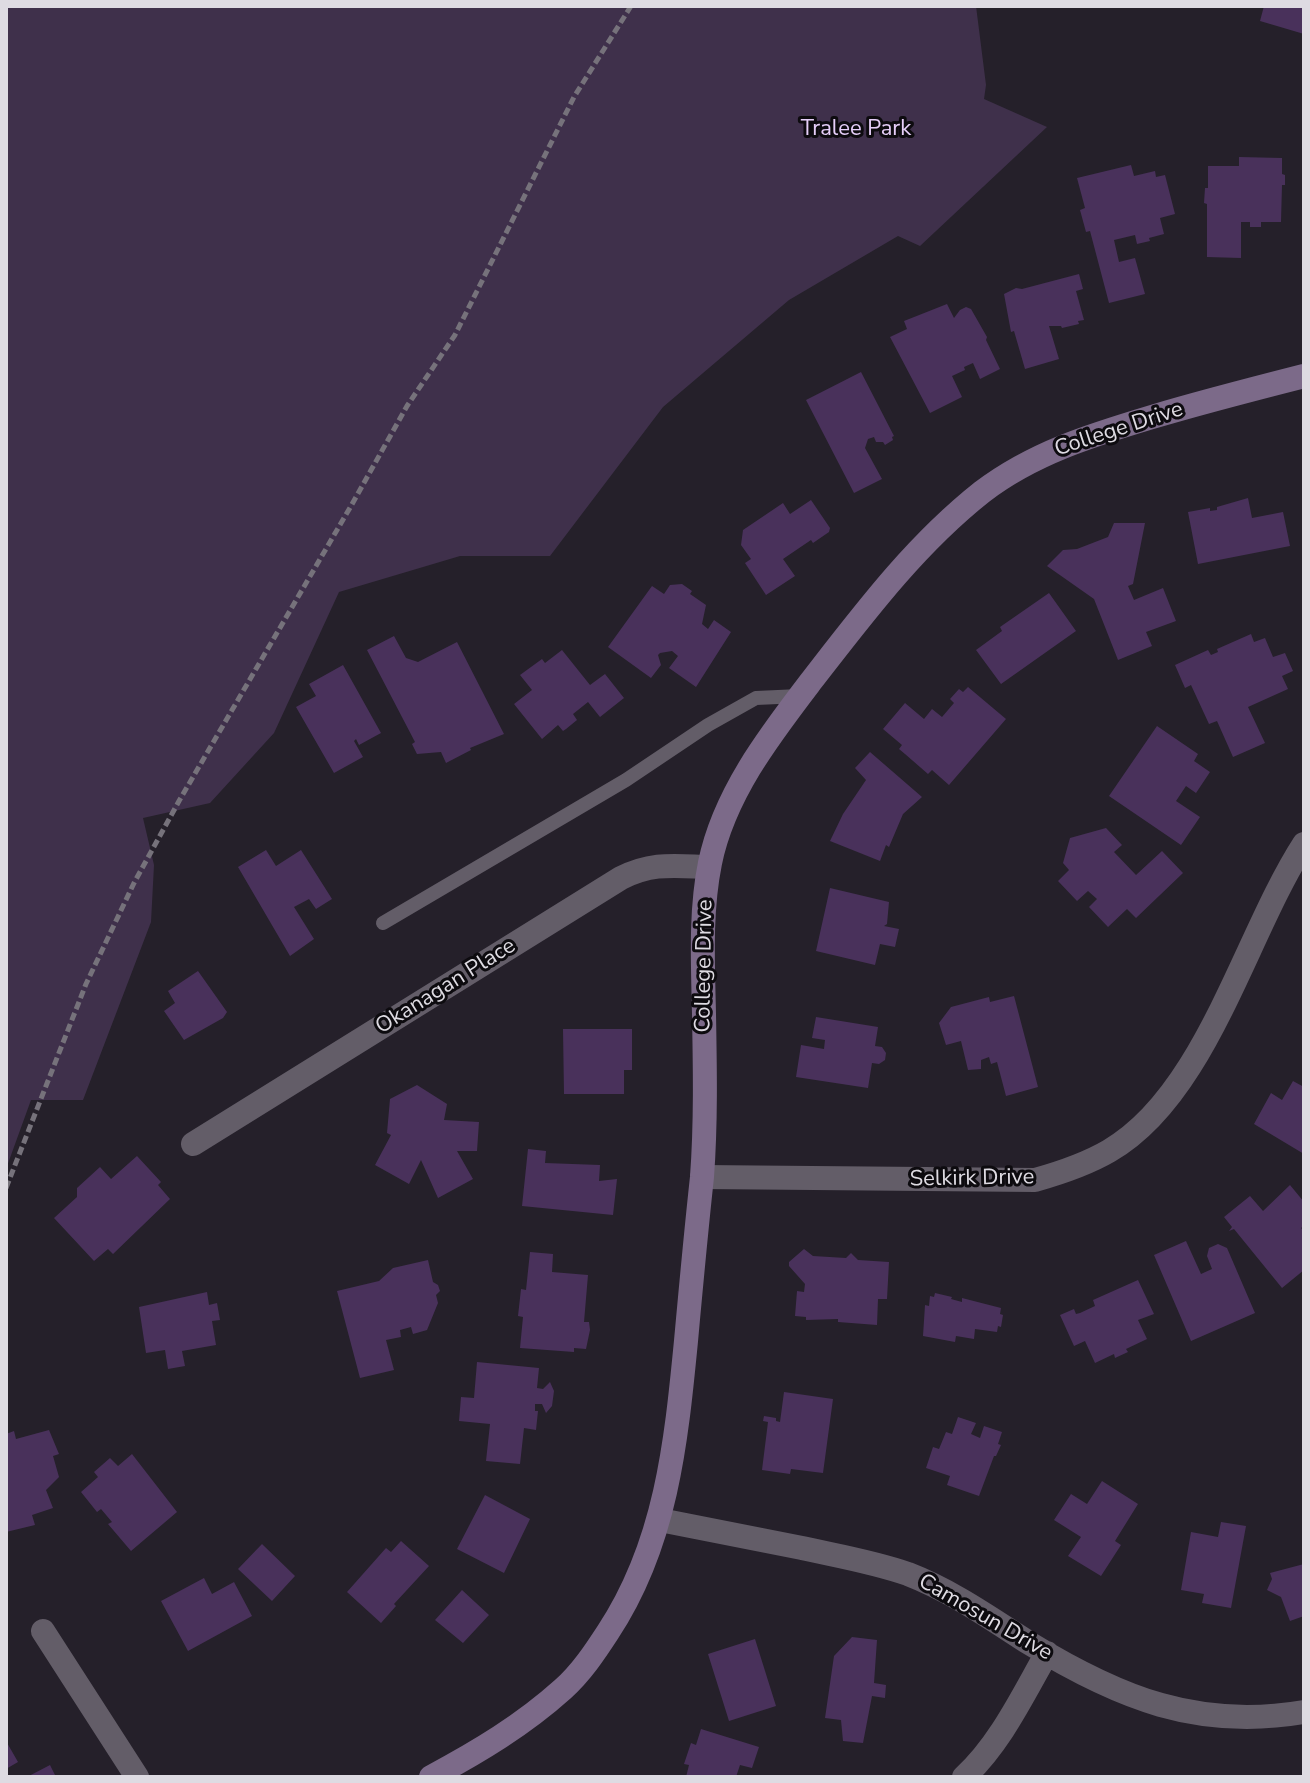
<!DOCTYPE html>
<style>
body{margin:0}
#map{position:relative;width:1310px;height:1783px;overflow:hidden;background:#25202a;font-family:"Nunito Sans",sans-serif}
canvas{display:block}
.frame{position:absolute;inset:0;border:8px solid #dedbe2;pointer-events:none}
</style>
<div id="map">
<canvas width="1310" height="1783"></canvas>
<div class="frame"></div>
</div>
<script>
const ctx = document.querySelector('canvas').getContext('2d');
ctx.lineJoin = 'round';
function fillPath(path, color) {
  ctx.fillStyle = color;
  ctx.fill(path, 'evenodd');
}
function stroke(path, color, width, dash) {
  ctx.strokeStyle = color;
  ctx.lineWidth = width;
  ctx.lineCap = dash ? 'butt' : 'round';
  ctx.setLineDash(dash || []);
  ctx.stroke(path);
}
function drawText(font, color, halo, rows, align = 'center') {
  ctx.font = font + ' "Nunito Sans",sans-serif';
  ctx.lineWidth = 6;
  ctx.setLineDash([]);
  ctx.textBaseline = 'middle';
  ctx.strokeStyle = halo;
  ctx.fillStyle = color;
  for (const [text, x, y, turn = 0] of rows) {
    ctx.save();
    ctx.translate(x, y);
    ctx.rotate((+turn || 0) * Math.PI / 180);
    ctx.textAlign = isNaN(turn) ? turn : align;
    if (halo) ctx.strokeText(text, 0, 0);
    ctx.fillText(text, 0, 0);
    ctx.restore();
  }
}
const green = new Path2D(`
 M6,6H976L986,85L984,99L1047,127L920,246L898,236L789,300L663,407L550,556H460L339,592L274,733L210,803L143,818L154,865L151,922L83,1100H31L6,1169Z`);
const building = new Path2D(`
 M1264,6H1304V34L1260,21Z
 M1239,157L1282,158V174L1285,175V185H1282L1281,222H1261V227H1250V222H1241V258L1207,257V204L1204,203L1205,188H1208V166H1239Z
 M1131,165L1134,176L1155,171L1156,177L1165,175L1175,214L1160,218L1164,234L1149,238L1150,241L1137,244L1135,235L1114,240L1119,262L1135,258L1145,294L1109,303L1090,231L1086,232L1080,210L1085,208L1077,178Z
 M1079,274L1083,289L1076,291L1084,320L1078,321L1079,324L1062,328L1061,326H1049L1059,359L1025,369L1014,331L1011,332L1004,294L1016,288L1022,289Z
 M947,304L954,318L960,310L966,307L971,309L987,337L986,340L1000,369L980,379L973,363L964,367L965,370L952,376L962,397L930,413L890,337L907,329L904,321Z
 M861,372L894,436L892,437L893,440L885,445L883,442H876L874,437L868,439L865,448L882,479L854,493L806,400Z
 M1248,498L1252,518L1283,512L1290,546L1198,564L1188,512L1210,508V511L1217,510V507Z
 M811,500L830,528L829,532L813,543L811,540L783,559L795,576L766,595L745,563L751,559L741,545L743,530L783,503L790,514Z
 M1114,523H1145L1133,584L1128,586L1134,600L1163,588L1176,621L1146,632L1152,646L1118,660L1094,599L1047,566L1063,550L1077,549L1108,537Z
 M682,584L692,591L690,594L706,605L702,624L708,629L714,620L731,632L696,687L669,668L678,656L672,651L660,653L658,655L661,665L651,678L608,647L652,586L664,594L670,585Z
 M1049,593L1076,631L1001,684L976,650L1002,631L1000,627Z
 M1251,634L1254,642L1265,638L1273,657L1285,653L1293,671L1282,676L1288,689L1248,707L1265,743L1233,757L1217,721L1209,724L1191,685L1185,688L1175,665L1208,650L1211,655L1218,652L1217,649Z
 M394,636L406,658L418,662L457,642L504,734L470,748L471,750L446,763L441,752L417,754L412,744L415,742L367,650Z
 M562,650L590,685L605,674L624,698L600,717L588,702L573,714L577,720L566,729L563,731L558,725L542,739L514,704L532,690L520,675L542,659L545,663Z
 M343,665L381,733L359,745L356,739L354,741L363,757L334,773L296,707L316,696L309,684Z
 M968,687L1006,719L949,785L932,770L928,774L905,754L899,749L902,745L883,729L905,703L924,719L932,709L942,717L954,703L950,699L959,689L963,692Z
 M1157,726L1198,754L1194,761L1210,772L1196,793L1186,786L1176,801L1200,817L1181,845L1109,796Z
 M870,752L922,797L903,814L889,847L886,845L880,861L830,841L843,814L866,780L855,768Z
 M1106,828L1122,845L1114,852L1136,875L1162,851L1183,873L1136,918L1127,909L1108,927L1089,907L1097,899L1088,891L1077,901L1058,881L1069,870L1063,863L1070,838Z
 M266,850L276,866L301,850L332,899L316,909L309,899L294,907L314,939L290,956L238,867Z
 M830,888L889,902L887,924L884,926L899,929L895,947L880,944L875,965L816,951Z
 M198,971L227,1012L223,1018L184,1040L164,1011L175,1003L168,991Z
 M1014,996L1038,1087L1006,1096L997,1062L991,1064L989,1057L981,1060V1069L968,1070L961,1041L946,1045L939,1023L951,1007L989,997L990,1002Z
 M816,1017L878,1027L875,1046L882,1047L886,1053L885,1060L879,1064L872,1063L868,1088L796,1077L801,1045L824,1049L825,1040L812,1038Z
 M563,1029H632V1070H624V1094H564Z
 M1293,1081L1304,1087V1154L1254,1124L1271,1093L1282,1100Z
 M417,1085L447,1104L444,1120L479,1122L477,1151H457L473,1179L438,1198L421,1160L409,1184L375,1165L391,1135L387,1133L390,1099Z
 M528,1149L546,1151L545,1163L600,1165L599,1181L617,1179L613,1215L522,1206Z
 M137,1156L161,1182L158,1185L170,1199L113,1254L108,1249L94,1261L54,1218L77,1197V1188L100,1167L111,1179Z
 M1290,1185L1304,1202V1226L1301,1228L1304,1231V1270L1282,1288L1234,1229L1229,1231L1232,1227L1224,1217L1250,1196L1263,1211Z
 M1186,1241L1201,1274L1212,1269L1207,1256L1209,1248L1218,1244L1227,1248L1255,1313L1191,1341L1154,1255Z
 M804,1249L813,1256L846,1258L851,1253L858,1260L889,1262L887,1299H878L877,1325L838,1322V1319L806,1320V1317L795,1316L797,1291L804,1292L805,1284L789,1266V1262Z
 M530,1252L553,1254L552,1272L588,1275L584,1322H589L590,1330L586,1349L574,1348V1352L520,1348L523,1317L518,1316L521,1289L526,1290Z
 M428,1260L433,1282L438,1285L440,1291L436,1295L438,1303L427,1330L413,1334L411,1327L400,1330L401,1337L386,1340L394,1370L360,1378L337,1291L379,1281L393,1268Z
 M1138,1280L1154,1314L1138,1320L1147,1339L1126,1349L1128,1352L1115,1358L1114,1354L1095,1363L1085,1341L1074,1346L1060,1315L1074,1309L1076,1314L1080,1313L1095,1306L1093,1300Z
 M207,1292L209,1305L217,1303L220,1320L212,1321L216,1345L182,1351L185,1366L168,1369L165,1350L146,1353L139,1307Z
 M935,1293L952,1297L951,1299L962,1302V1298L1001,1308L1000,1314L1003,1315L1001,1327L998,1326L997,1332L975,1329L974,1339L956,1336L955,1342L923,1336L925,1305L929,1306L930,1296L934,1297Z
 M477,1362L539,1368L537,1388L543,1389L550,1382L554,1391L552,1406L546,1413L542,1404H535V1411H538L536,1430L524,1428L520,1464L486,1461L490,1424L459,1421L461,1397L474,1398Z
 M784,1392L833,1399L823,1473L791,1469L790,1474L762,1470L768,1422L763,1421L764,1416L776,1418V1421L780,1422Z
 M958,1417L976,1423L971,1434L980,1438L984,1426L1002,1432L998,1444L1001,1445L996,1456H994L979,1496L947,1485L950,1476L926,1468L933,1447L939,1449L946,1432L952,1434Z
 M49,1430L59,1454L53,1456L59,1477L46,1490L53,1508L32,1515L35,1525L6,1532V1434L14,1431L16,1439Z
 M132,1454L177,1512L131,1551L108,1524L112,1522L101,1509L97,1512L81,1492L98,1477L94,1472L110,1458L118,1466Z
 M1102,1481L1138,1504L1115,1541L1121,1545L1101,1576L1068,1556L1081,1537L1054,1520L1071,1494L1087,1504Z
 M485,1495L530,1519L504,1573L457,1549Z
 M1221,1522L1246,1526L1231,1608L1202,1603L1204,1594L1181,1590L1191,1532L1218,1537Z
 M401,1541L429,1566L394,1604L396,1606L381,1623L347,1592L386,1548L391,1552Z
 M262,1544L295,1576L272,1601L238,1569Z
 M1304,1564V1616L1290,1621L1281,1597L1267,1590L1272,1579L1270,1573Z
 M204,1578L212,1594L234,1582L252,1616L188,1651L161,1601Z
 M462,1590L489,1615L463,1643L435,1620Z
 M852,1637L877,1640L874,1683L886,1685L885,1698L872,1696L863,1743L843,1741L841,1720L825,1718L834,1656Z
 M755,1639L776,1706L729,1721L708,1654Z
 M701,1729L759,1747L752,1768L740,1765L736,1777H686L689,1765L684,1764L691,1743L696,1745Z
 M6,1741L18,1762L6,1769Z
 M50,1765L56,1777H27Z`);
const path = new Path2D(`
 M6,1188L86,984L134,883L179,801L351,506L407,406L455,335L574,97L631,6`);
const lane = new Path2D(`
 M383,923L626,780L708,725L756,698L800,696`);
const street = new Path2D(`
 M193,1144L621,878C653,862 674,866 709,867
 M702,1177L1035,1180C1060,1173 1085,1165 1109,1151C1206,1095 1245,935 1304,844
 M660,1520C707,1529 755,1539 802,1548C838,1556 874,1562 908,1574C952,1591 990,1618 1029,1643C1119,1698 1198,1730 1304,1712
 M43,1631L137,1777
 M964,1777C1000,1744 1023,1695 1047,1653`);
const secondary = new Path2D(`
 M431,1777C478,1752 523,1725 563,1689C581,1673 595,1652 608,1632C666,1544 676,1444 686,1341C691,1286 696,1232 702,1177C706,1123 705,1068 704,1014C703,965 700,912 710,863C724,794 770,735 812,680C864,613 915,545 982,492C1033,453 1092,435 1152,417C1202,402 1253,389 1304,376`);
const parkNames = [
 ["Tralee Park",856,130]
];
const streetNames = [
 ["College Drive",1119,430,-18],
 ["College Drive",705,966,-89],
 ["Okanagan Place",446,987,-32],
 ["Selkirk Drive",972,1179,-1],
 ["Camosun Drive",985,1618,30]
];
fillPath(green, '#3f304b');
fillPath(building, '#49315b');
stroke(path, '#76727b', 5, [8, 4]);
stroke(lane, '#635d68', 14);
stroke(street, '#635d68', 24);
stroke(secondary, '#7c6a89', 24);
drawText('22px', '#e6cef9', '#0d0b0f', parkNames);
drawText('22px', '#dedbe2', '#0d0b0f', streetNames);
</script>
